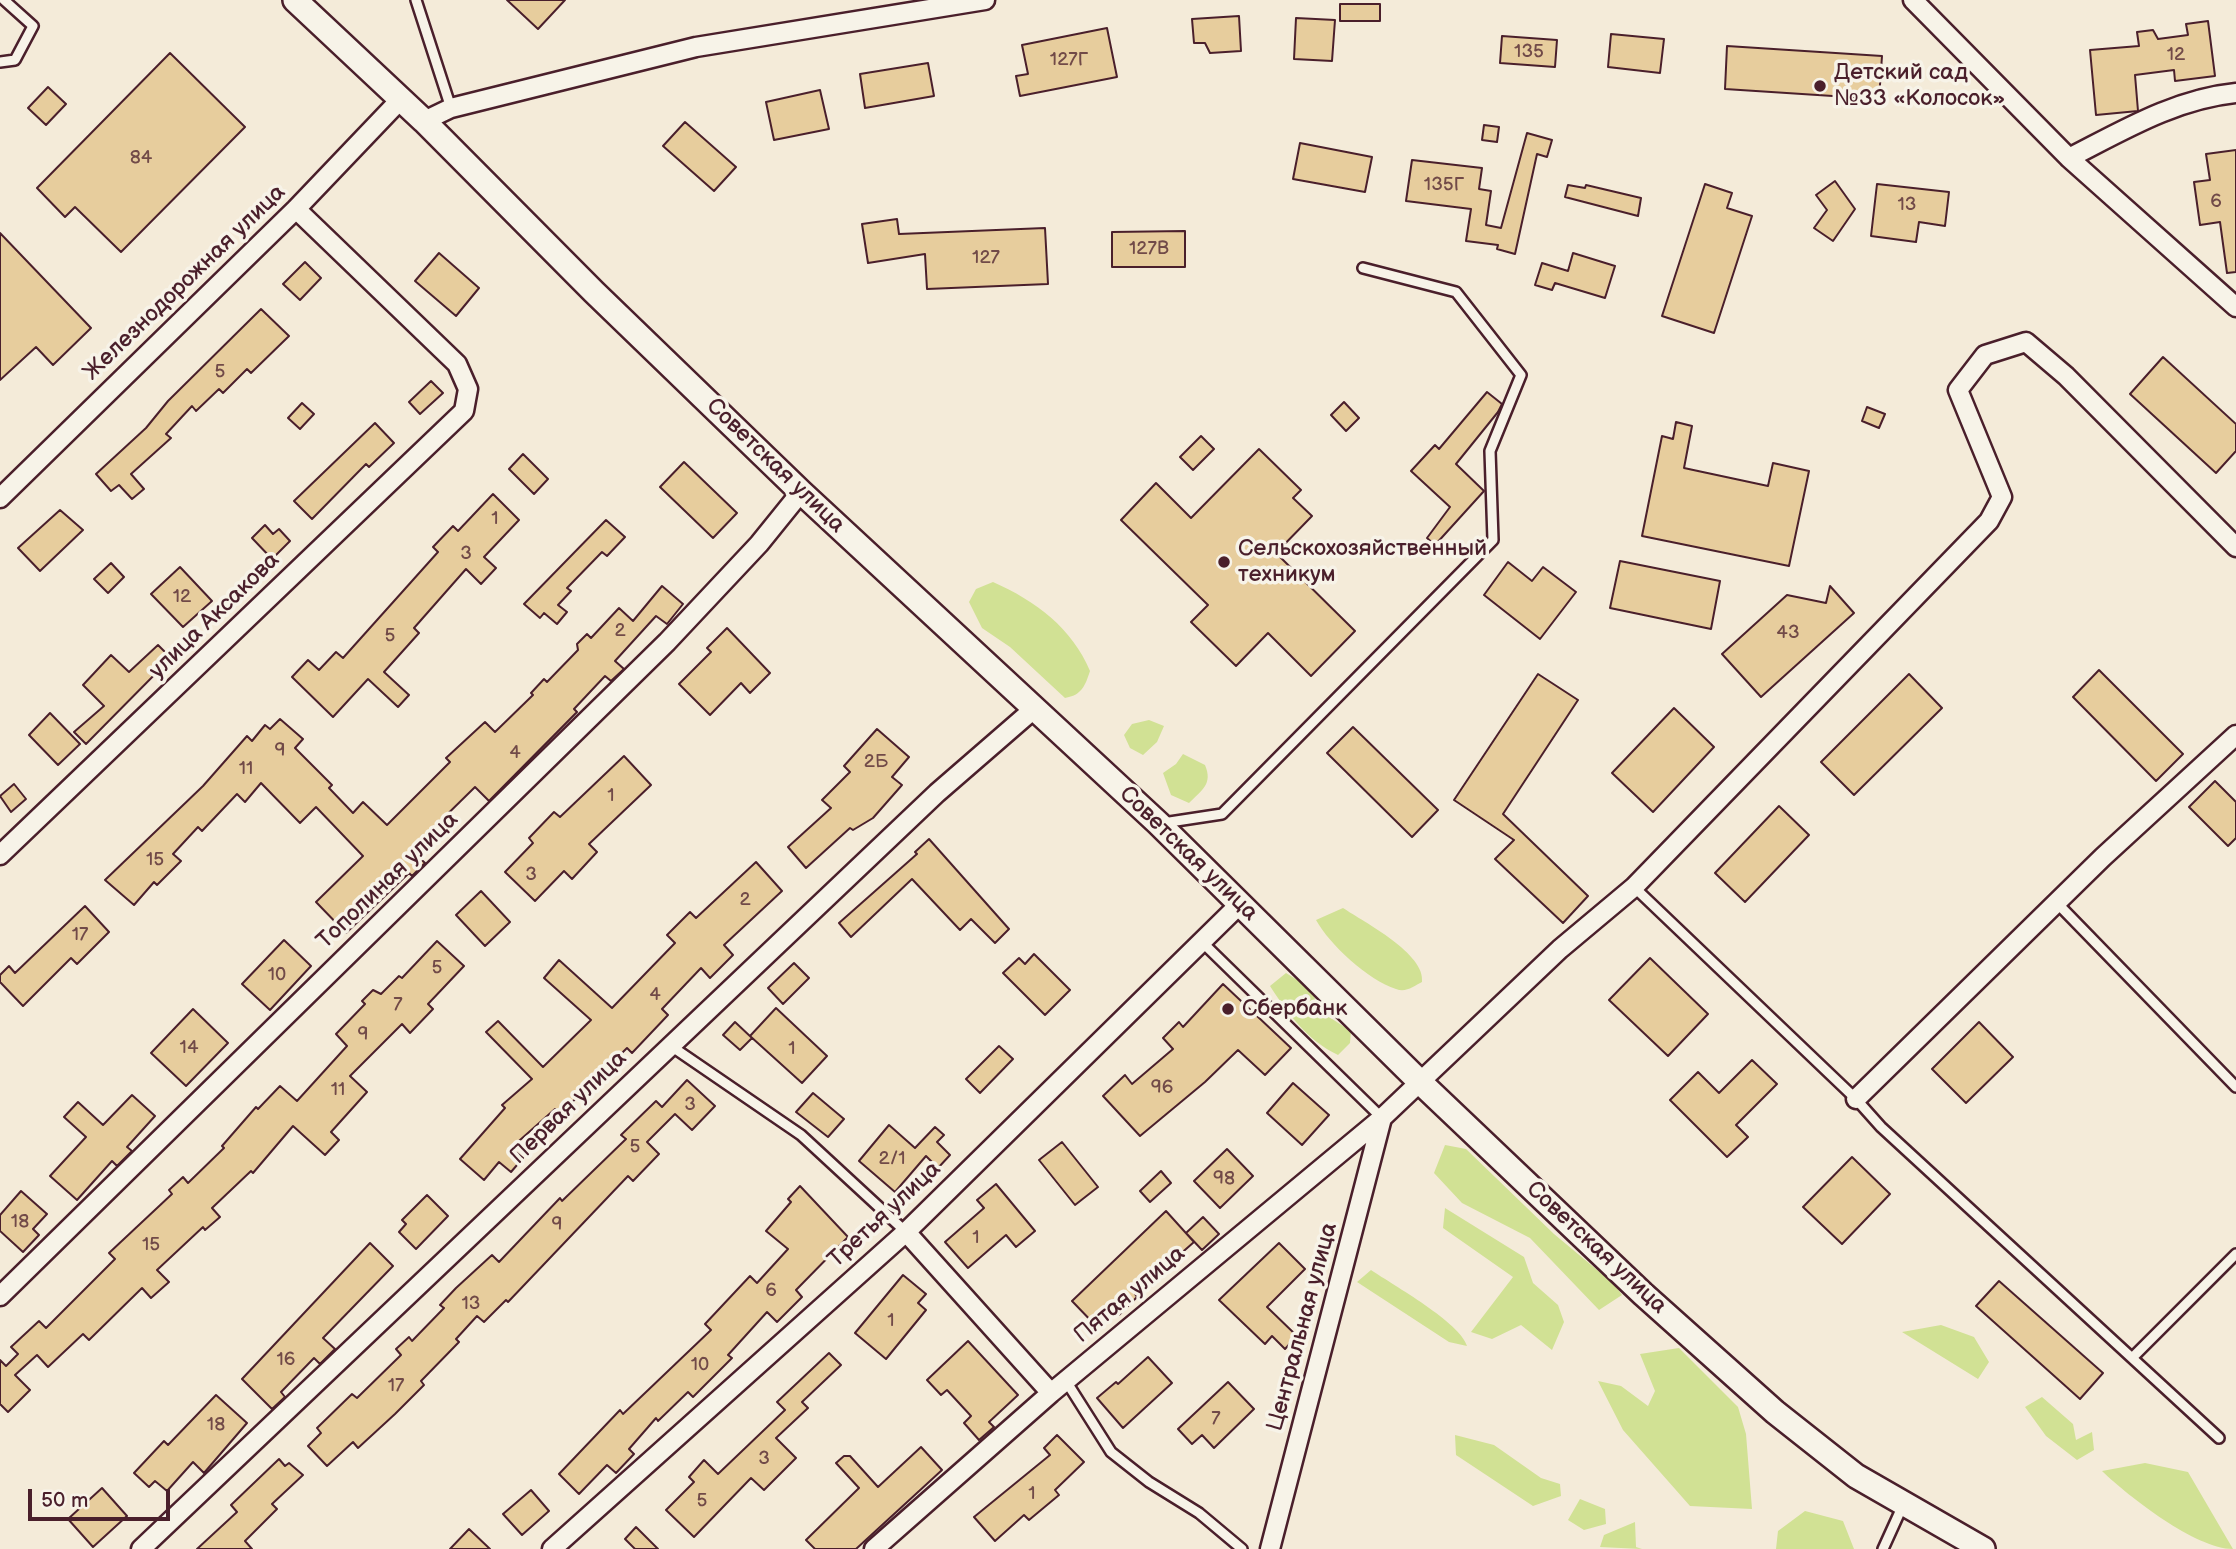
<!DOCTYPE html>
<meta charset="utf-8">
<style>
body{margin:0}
#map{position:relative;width:2236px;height:1549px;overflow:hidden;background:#f4ebd9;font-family:"Balsamiq Sans",sans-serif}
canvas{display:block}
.scale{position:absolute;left:28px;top:1489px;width:142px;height:32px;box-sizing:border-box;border:4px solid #4a1f2b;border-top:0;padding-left:9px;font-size:21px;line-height:24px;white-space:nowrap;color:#4a1f2b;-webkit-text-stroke:5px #f7f3e8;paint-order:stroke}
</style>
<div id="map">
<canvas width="2236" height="1549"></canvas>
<div class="scale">50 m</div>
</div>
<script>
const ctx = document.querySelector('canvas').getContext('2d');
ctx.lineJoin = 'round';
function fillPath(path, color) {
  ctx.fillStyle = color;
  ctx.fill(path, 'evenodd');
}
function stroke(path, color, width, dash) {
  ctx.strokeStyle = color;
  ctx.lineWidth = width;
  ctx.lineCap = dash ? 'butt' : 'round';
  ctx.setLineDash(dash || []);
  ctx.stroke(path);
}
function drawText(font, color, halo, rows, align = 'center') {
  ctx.font = font + ' "Balsamiq Sans",sans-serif';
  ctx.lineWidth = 7;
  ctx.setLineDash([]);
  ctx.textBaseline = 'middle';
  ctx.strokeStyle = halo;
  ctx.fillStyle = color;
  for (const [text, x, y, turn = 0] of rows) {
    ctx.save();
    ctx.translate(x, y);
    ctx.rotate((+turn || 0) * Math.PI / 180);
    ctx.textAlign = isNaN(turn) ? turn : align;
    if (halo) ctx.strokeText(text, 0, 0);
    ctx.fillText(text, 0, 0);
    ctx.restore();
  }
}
const green = new Path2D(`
 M993,582C1036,601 1072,628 1090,671C1085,686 1082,695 1065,698L1010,647L982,628L969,602L976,589Z
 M1149,720L1164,726L1157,742L1143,755L1130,748L1124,735L1132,724Z
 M1183,754L1205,765C1213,784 1202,790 1189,803L1171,795L1163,773L1176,764Z
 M1343,908C1364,922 1426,954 1422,982C1414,986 1406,993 1396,989C1368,980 1330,945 1316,920Z
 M1286,973L1312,989L1318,1010L1351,1031L1350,1043L1338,1055C1307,1040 1289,1015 1270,986Z
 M1445,1145L1466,1149L1554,1234L1614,1284L1622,1295L1599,1310L1530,1238L1462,1203L1434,1173Z
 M1445,1208L1524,1257L1533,1283L1558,1305L1564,1322L1552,1350L1521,1325L1492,1339L1471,1332L1513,1277L1443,1228Z
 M1371,1270C1393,1285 1461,1323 1467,1346L1449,1342L1357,1282Z
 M1941,1325L1974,1337L1989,1362L1978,1379L1902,1332Z
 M1679,1348L1738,1407L1746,1434L1752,1509L1690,1506L1623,1430L1598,1381L1621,1386L1648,1406L1655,1391L1640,1354Z
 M2042,1397L2073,1424L2076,1440L2092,1432L2094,1450L2077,1460L2046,1436L2025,1407Z
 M1455,1435L1494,1445L1541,1478L1560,1484L1561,1496L1533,1506L1456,1455Z
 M2145,1463L2188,1472L2233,1549C2196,1549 2129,1497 2102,1471Z
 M1580,1499L1605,1509L1606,1524L1584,1530L1568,1520Z
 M1805,1511L1843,1521L1854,1549H1776L1778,1531Z
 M1635,1522L1636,1547L1642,1549L1600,1547L1604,1535Z`);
const building = new Path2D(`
 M507,0H565L538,29Z
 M1340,4H1380V21H1340Z
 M1239,16L1241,51L1210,53L1205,43H1194L1192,19Z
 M1296,18L1335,20L1332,61L1294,59Z
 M2208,21L2215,76L2175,81L2174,70L2135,75L2138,111L2096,115L2090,50L2139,46L2137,32L2153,30L2158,39L2188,35L2186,24Z
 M1107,28L1117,77L1020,96L1016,76L1028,74L1022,45Z
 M1611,34L1664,39L1660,73L1608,67Z
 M1502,36L1557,40L1555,67L1500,63Z
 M1727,46L1882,56L1879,99L1725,89Z
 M170,53L245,127L121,252L75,207L65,217L37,188Z
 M928,63L934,96L865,108L860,74Z
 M48,87L66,104L46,125L28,108Z
 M820,90L829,129L774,140L766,102Z
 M685,122L736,167L714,191L663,146Z
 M1484,125L1499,127L1497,142L1482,140Z
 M1527,133L1552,140L1547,157L1537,154L1515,254L1497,249L1498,245L1466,241L1471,209L1406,201L1412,160L1482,168L1479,189L1491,191L1486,225L1501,228Z
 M1300,143L1372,157L1365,192L1293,179Z
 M2236,150V272L2227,273L2220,222L2200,225L2194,182L2210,180L2206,154Z
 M1835,181L1855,209L1833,241L1814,228L1827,210L1816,195Z
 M1705,184L1732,193L1727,208L1752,216L1714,333L1662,316Z
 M1877,184L1949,192L1945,226L1919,222L1916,242L1871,236Z
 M1568,185L1585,188L1586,185L1641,198L1638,216L1565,197Z
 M897,219L899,234L1045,228L1048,284L927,289L925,254L868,263L862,224Z
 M1185,231V267H1112V232Z
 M0,233L91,328L53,365L36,347L0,380Z
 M439,253L479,288L456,316L415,281Z
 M1573,253L1615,266L1605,298L1555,283L1552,290L1535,285L1542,263L1568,271Z
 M305,262L321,278L300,300L283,284Z
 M261,309L289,336L251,373L247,369L223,393L219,389L196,411L192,406L166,434L171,438L131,474L144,489L132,499L119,485L111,491L96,474L146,428L168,401Z
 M2163,357L2236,424V451L2216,473L2130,394Z
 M431,381L443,393L420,414L409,402Z
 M1487,392L1502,404L1498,412L1456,464L1484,491L1435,545L1427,538L1450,507L1411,471L1435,445L1439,449Z
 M1344,402L1359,418L1346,431L1331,415Z
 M302,403L314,414L300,429L288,418Z
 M1867,407L1885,414L1879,428L1862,421Z
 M1676,422L1692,426L1684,468L1768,486L1773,463L1809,471L1789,566L1642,536L1662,436L1673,439Z
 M375,423L394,443L369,467L366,464L312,519L294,501Z
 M1201,436L1214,449L1193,470L1180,457Z
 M1259,449L1301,490L1293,498L1312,516L1276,553L1355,631L1311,676L1268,633L1236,666L1191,622L1208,605L1121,520L1156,483L1191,518Z
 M523,454L548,479L534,494L509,469Z
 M684,462L737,513L713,538L660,487Z
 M493,494L519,520L484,557L496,568L481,584L466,569L414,628L419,633L384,672L409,695L398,707L368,679L333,717L292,677L308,660L319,670L336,652L343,658L438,552L433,547L453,526L458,531Z
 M60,510L83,530L40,571L18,548Z
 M606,520L625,537L607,556L602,552L567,588L571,591L558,605L567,612L557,624L544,613L540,618L524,604Z
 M265,525L273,534L279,529L290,541L272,559L252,538Z
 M1620,561L1720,581L1711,629L1610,608Z
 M1508,562L1532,581L1543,567L1576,592L1540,639L1484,595Z
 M111,563L124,577L108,593L94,579Z
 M180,567L212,601L183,627L151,594Z
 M662,586L683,604L667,624L656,616L615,661L624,669L611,681L605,676L574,709L577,712L489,801L475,787L411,850L425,863L412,876L409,873L346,933L316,902L363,856L316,807L300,823L261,783L245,802L237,794L202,831L198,827L173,854L181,861L157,885L154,882L134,905L105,880L203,786L247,736L252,741L265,725L270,729L280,719L303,739L295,748L332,785L329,788L353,813L363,802L387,825L450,762L446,758L485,722L495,732L533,695L531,693L544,679L547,682L578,650L577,644L587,634L591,638L619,608L633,621Z
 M1830,586L1854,613L1761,697L1722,654L1787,595L1826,603Z
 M727,628L770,673L750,693L741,683L710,715L679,684L711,652L707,648Z
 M158,645L171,658L86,744L74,732L104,706L83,685L111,655L129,672Z
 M2099,670L2183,754L2156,781L2073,697Z
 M1538,674L1578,700L1503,814L1588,896L1563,923L1495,859L1514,840L1454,800Z
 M1909,674L1942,708L1854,795L1821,762Z
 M1674,708L1714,747L1653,812L1612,773Z
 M50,713L80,744L58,765L29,735Z
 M1353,727L1438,810L1412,837L1327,753Z
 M877,729L909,757L892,777L902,785L873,818L853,830L850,828L806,868L788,847L831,808L822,800L850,772L844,766Z
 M624,756L651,785L589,844L597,852L572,879L564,871L535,901L505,872L533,843L529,838L554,812L560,817Z
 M2215,781L2236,802V838L2228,846L2189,807Z
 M14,784L26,799L11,812L0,796Z
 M1779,806L1809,835L1745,902L1715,873Z
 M929,839L1009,929L995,943L971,919L960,930L912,879L851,937L839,923L917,854L915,852Z
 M756,862L782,891L724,945L733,955L710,978L701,968L662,1009L668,1015L632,1053L627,1048L560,1114L555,1109L511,1148L523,1158L511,1172L499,1162L484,1180L460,1159L505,1108L502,1105L532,1079L486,1032L498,1021L543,1067L591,1020L544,978L559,960L612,1008L675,943L667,935L690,912L696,918Z
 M481,891L510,922L485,946L456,915Z
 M85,906L109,932L77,964L71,958L23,1006L0,982V975L9,966L15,973Z
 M284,940L311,966L270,1010L242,984Z
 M437,941L464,966L428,1004L433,1009L410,1033L402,1024L350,1076L367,1092L331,1132L339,1140L325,1155L293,1126L253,1173L251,1171L212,1208L220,1217L205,1230L203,1227L157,1270L169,1282L151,1298L142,1288L89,1340L83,1334L48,1367L37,1355L15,1375L30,1390L8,1412L0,1404V1360L6,1366L18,1354L11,1347L39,1321L46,1328L115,1259L109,1253L172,1194L169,1190L183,1177L188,1183L224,1148L222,1146L256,1107L258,1109L280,1086L297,1101L347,1046L336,1034L365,1004L362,1001L373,990L381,994L399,976L402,978Z
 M1034,954L1070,990L1045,1015L1003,973L1019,958L1025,964Z
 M1650,958L1708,1014L1668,1056L1609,1000Z
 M794,963L809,978L783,1004L768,988Z
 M1223,984L1291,1048L1265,1075L1238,1050L1205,1082L1140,1136L1103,1096L1125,1075L1132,1084L1173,1049L1163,1038L1179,1022L1183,1027Z
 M776,1008L827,1056L802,1083L750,1036Z
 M193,1009L228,1043L186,1086L151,1053Z
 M735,1022L752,1038L740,1050L723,1035Z
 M1979,1022L2013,1057L1966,1103L1932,1069Z
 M999,1046L1013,1059L980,1093L966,1079Z
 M1752,1060L1777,1084L1736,1125L1748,1137L1727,1157L1670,1100L1698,1072L1719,1093Z
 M687,1080L715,1106L692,1130L675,1114L647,1142L659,1154L633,1181L628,1176L508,1302L506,1300L484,1322L477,1316L456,1339L459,1342L421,1381L424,1385L395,1414L358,1448L353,1442L327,1466L308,1446L321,1433L317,1428L352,1394L357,1398L401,1355L396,1349L409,1337L412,1341L444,1308L440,1305L456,1288L492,1255L499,1262L560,1198L562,1201L626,1139L621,1135L656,1101L662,1107Z
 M1293,1083L1329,1115L1302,1145L1267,1113Z
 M813,1093L844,1119L828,1137L796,1112Z
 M132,1095L155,1116L127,1147L132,1151L117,1166L112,1161L77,1200L50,1176L86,1137L64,1117L78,1102L103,1125Z
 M889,1125L915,1148L935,1127L944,1135L937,1142L950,1155L938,1168L926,1156L895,1192L859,1161Z
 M1062,1142L1098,1187L1075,1205L1039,1160Z
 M1227,1149L1253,1176L1220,1208L1194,1181Z
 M1852,1157L1890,1194L1842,1244L1803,1207Z
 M1161,1171L1171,1183L1150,1202L1140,1191Z
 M996,1184L1035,1231L1016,1247L1006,1235L968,1268L945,1242L984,1208L977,1200Z
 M800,1186L848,1237L796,1290L802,1297L777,1322L767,1312L728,1355L732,1358L693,1397L688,1392L658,1421L656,1418L629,1449L634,1454L616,1473L607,1465L579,1494L559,1474L620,1410L623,1414L711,1330L705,1324L750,1276L757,1283L788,1249L766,1231L791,1202L788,1199Z
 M21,1191L47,1214L33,1229L39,1235L23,1252L0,1231V1215Z
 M427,1195L448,1216L416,1249L399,1232L406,1224L402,1220Z
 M1166,1211L1194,1242L1135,1294L1137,1297L1119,1315L1114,1310L1097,1327L1072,1301Z
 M1203,1217L1219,1234L1202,1250L1186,1233Z
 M370,1243L393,1266L323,1338L335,1349L320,1364L314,1358L281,1392L285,1397L272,1409L242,1379Z
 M1279,1243L1305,1269L1267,1307L1297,1336L1285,1349L1272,1336L1265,1344L1219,1300Z
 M903,1275L926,1294L918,1303L926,1310L886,1359L855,1333Z
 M1999,1281L2103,1373L2080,1399L1976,1306Z
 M968,1341L1018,1395L989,1422L994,1427L979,1440L964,1423L971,1416L947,1390L941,1395L927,1380Z
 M829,1353L841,1365L802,1402L808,1408L776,1438L796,1458L764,1490L751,1478L694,1537L666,1510L694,1482L689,1477L704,1460L718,1474L785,1410L777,1402Z
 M1148,1357L1172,1383L1123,1428L1097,1398L1116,1382L1118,1384Z
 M1228,1382L1254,1409L1214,1448L1202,1435L1192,1444L1178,1429Z
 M216,1395L247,1423L204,1473L193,1462L167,1491L155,1481L149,1487L134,1473L164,1441L168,1445Z
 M1057,1435L1084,1462L1055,1490L1059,1495L1029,1520L1024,1515L995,1541L974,1517L1050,1455L1044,1448Z
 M921,1447L942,1470L856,1549H815L806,1540L859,1488L836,1463L844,1456H850L878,1487Z
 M279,1459L285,1466L289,1463L303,1475L272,1504L277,1509L245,1541L252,1549H197L237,1512L231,1505Z
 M102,1488L127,1516L93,1547L68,1519Z
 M531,1490L549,1511L522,1535L503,1514Z
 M636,1527L658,1549H635L625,1539Z
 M469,1529L490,1549H450Z`);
const lane = new Path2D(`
 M416,0L451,108
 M0,62L15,60L33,26L4,0
 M1163,823L1222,814L1493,540L1490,451L1521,375L1456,292L1363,268
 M1634,887L1856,1099L1881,1127L2219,1438
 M2056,902L2236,1087
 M1202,942L1382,1118
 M671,1046L801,1135L906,1232
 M2134,1356L2236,1254
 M1066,1381L1111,1452L1149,1482L1199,1513L1242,1549
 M1883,1549L1903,1505`);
const street = new Path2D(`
 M1913,0L2069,158L2236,307
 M424,121L451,108L696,47L985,0
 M2069,158C2122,131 2175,99 2236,93
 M0,498L296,209L400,100
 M0,855L464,411L468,389L457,364L296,209
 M1856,1099L2103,857L2236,735
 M906,1232L1051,1393
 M0,1296L667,642L759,544L801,492
 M141,1549L937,793L1035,708
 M552,1549L906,1232L1240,904
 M874,1549L1051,1393L1382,1118L1560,949L1634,887L1989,521L2002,497L1958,390L1985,355L2026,342L2066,376L2236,547
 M1270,1549L1382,1118`);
const secondary = new Path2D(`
 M295,0L424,121L594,292L801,492L1158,823L1420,1082L1643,1294L1775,1412L1856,1476L1983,1549`);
const markers = [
 [1820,86,7,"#4a1f2b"],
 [1224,562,7,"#4a1f2b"],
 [1228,1009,7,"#4a1f2b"]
];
const numberNames = [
 ["135",1529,52],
 ["12",2176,55],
 ["127Г",1069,60],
 ["84",141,158],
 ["135Г",1444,185],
 ["6",2216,202],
 ["13",1907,205],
 ["127В",1149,249],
 ["127",986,258],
 ["5",220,372],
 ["1",495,519],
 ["3",466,554],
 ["12",182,597],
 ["2",620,631],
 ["43",1788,633],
 ["5",390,636],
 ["9",280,751],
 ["4",515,753],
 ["2Б",876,762],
 ["11",246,769],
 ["1",611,796],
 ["15",155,860],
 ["3",531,875],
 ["2",745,900],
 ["17",80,935],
 ["5",437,968],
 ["10",277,975],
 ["4",655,995],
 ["7",398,1005],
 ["9",363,1035],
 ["14",189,1048],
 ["1",792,1049],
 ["96",1162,1088],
 ["11",338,1090],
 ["3",690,1105],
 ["5",635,1147],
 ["2/1",892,1159],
 ["98",1224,1179],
 ["18",20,1222],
 ["9",557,1225],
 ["1",976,1238],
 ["15",151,1245],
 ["6",771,1291],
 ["13",471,1304],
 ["1",891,1321],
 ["16",286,1360],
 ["10",700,1365],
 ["17",396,1386],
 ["7",1216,1419],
 ["18",216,1425],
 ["3",764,1459],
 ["1",1032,1494],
 ["5",702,1501]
];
const poiNames = [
 ["Детский сад",1834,73],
 ["№33 «Колосок»",1834,99],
 ["Сельскохозяйственный",1238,549],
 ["техникум",1238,575],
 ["Сбербанк",1242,1009]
];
const streetNames = [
 ["Железнодорожная улица",185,283,-44],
 ["Советская улица",775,466,44],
 ["улица Аксакова",215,616,-44],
 ["Советская улица",1188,854,44],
 ["Тополиная улица",388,881,-44],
 ["Первая улица",569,1108,-44],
 ["Третья улица",885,1215,-43],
 ["Советская улица",1596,1248,43],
 ["Пятая улица",1130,1295,-40],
 ["Центральная улица",1303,1327,-75]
];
fillPath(green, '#d1e194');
fillPath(building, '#e7cd9d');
stroke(building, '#4a1f2b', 2);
stroke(lane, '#4a1f2b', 14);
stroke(street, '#4a1f2b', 23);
stroke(secondary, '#4a1f2b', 28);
stroke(lane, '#f7f3e8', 9);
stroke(street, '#f7f3e8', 18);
stroke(secondary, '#f7f3e8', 23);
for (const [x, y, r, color] of markers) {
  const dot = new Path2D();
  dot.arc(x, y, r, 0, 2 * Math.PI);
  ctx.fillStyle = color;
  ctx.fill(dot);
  stroke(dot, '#f7f3e8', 2.5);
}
drawText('19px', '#714a48', null, numberNames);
drawText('23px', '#4a1f2b', '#f7f3e8', poiNames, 'left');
drawText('23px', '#4a1f2b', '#f7f3e8', streetNames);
</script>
